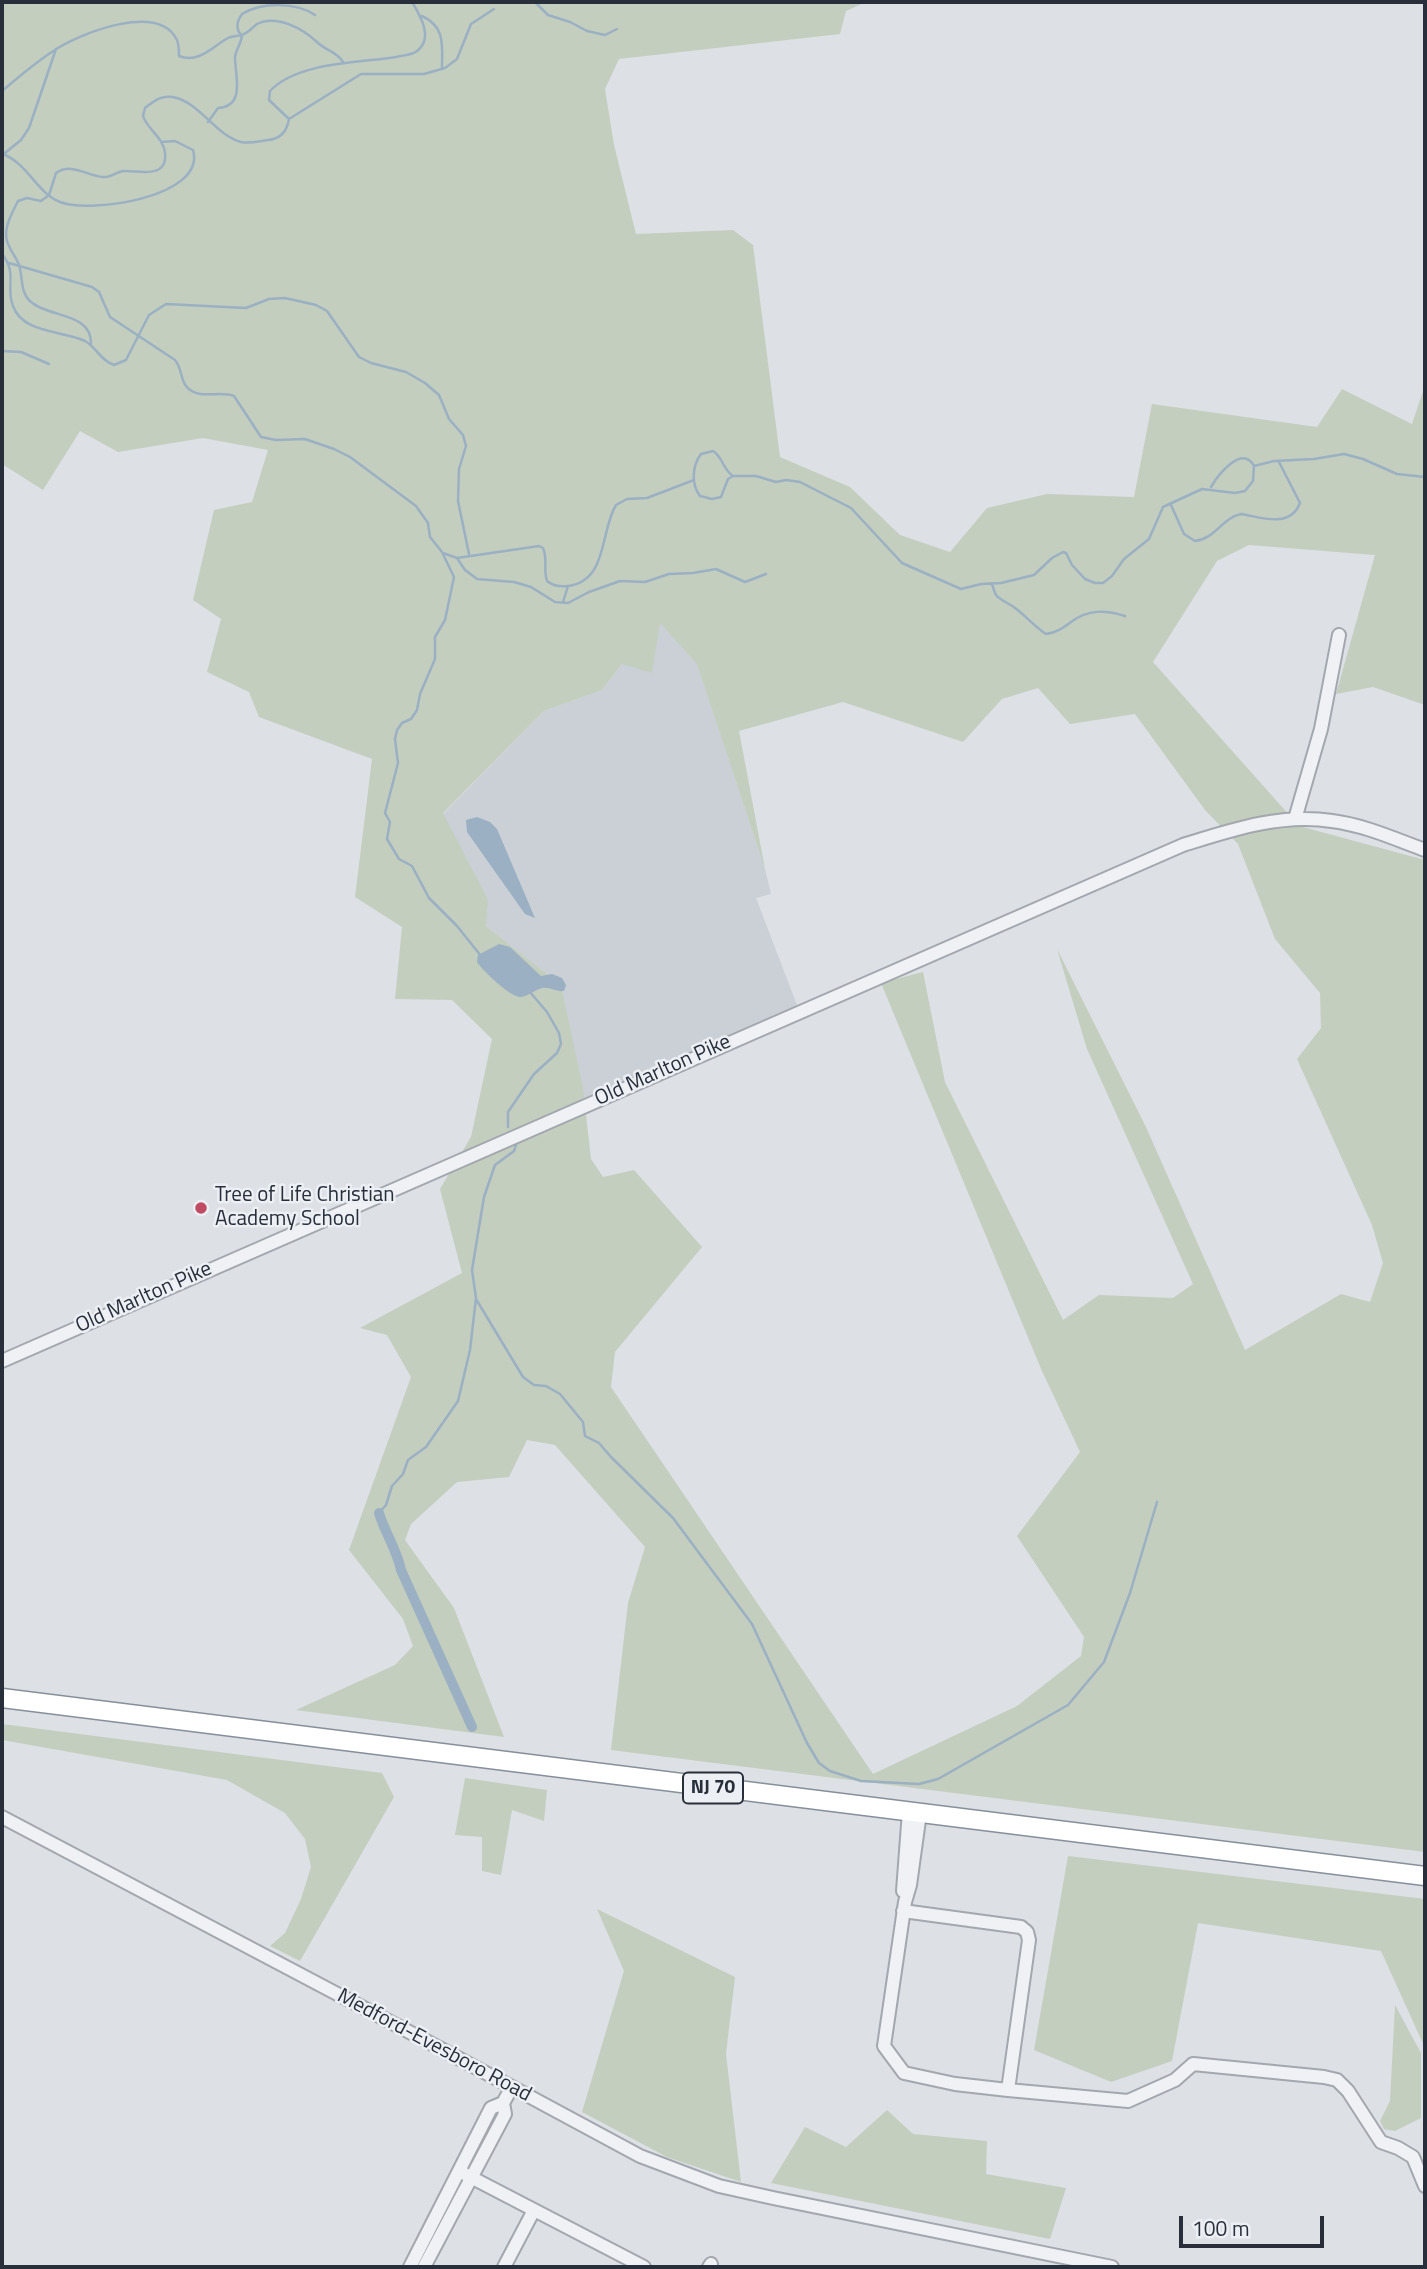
<!DOCTYPE html>
<style>
body{margin:0}
#map{position:relative;width:1427px;height:2269px;overflow:hidden;background:#dde0e5;font-family:"Titillium Web",sans-serif}
canvas{display:block}
.frame{position:absolute;inset:0;border:4px solid #282f3a;pointer-events:none}
.scale{position:absolute;left:1179px;top:2216px;width:145px;height:32px;box-sizing:border-box;border:4px solid #282f3a;border-top:0;padding-left:9px;font-size:21px;line-height:24px;white-space:nowrap;color:#282f3a;-webkit-text-stroke:5px #eceff3;paint-order:stroke}
</style>
<div id="map">
<canvas width="1427" height="2269"></canvas>
<div class="frame"></div>
<div class="scale">100 m</div>
</div>
<script>
const ctx = document.querySelector('canvas').getContext('2d');
ctx.lineJoin = 'round';
function fillPath(path, color) {
  ctx.fillStyle = color;
  ctx.fill(path, 'evenodd');
}
function stroke(path, color, width, dash) {
  ctx.strokeStyle = color;
  ctx.lineWidth = width;
  ctx.lineCap = dash ? 'butt' : 'round';
  ctx.setLineDash(dash || []);
  ctx.stroke(path);
}
function drawText(font, color, halo, rows, align = 'center') {
  ctx.font = font + ' "Titillium Web",sans-serif';
  ctx.lineWidth = 5;
  ctx.setLineDash([]);
  ctx.textBaseline = 'middle';
  ctx.strokeStyle = halo;
  ctx.fillStyle = color;
  for (const [text, x, y, turn = 0] of rows) {
    ctx.save();
    ctx.translate(x, y);
    ctx.rotate((+turn || 0) * Math.PI / 180);
    ctx.textAlign = isNaN(turn) ? turn : align;
    if (halo) ctx.strokeText(text, 0, 0);
    ctx.fillText(text, 0, 0);
    ctx.restore();
  }
}
const built = new Path2D(`
 M660,622L697,663L765,869L771,894L756,898L800,1013L689,1062L587,1114L561,985L486,926L443,814L544,711L602,690L622,664Z`);
const green = new Path2D(`
 M2,2H866L846,11L840,34L619,59L605,89L614,145L636,234L733,230L753,245L780,457L850,487L900,535L950,552L987,508L1047,494L1134,497L1152,404L1317,427L1342,389L1412,424L1425,385V705L1373,687L1336,694L1375,555L1249,545L1217,561L1153,662L1299,826L1425,860V1852L611,1750L628,1603L645,1547L555,1445L527,1440L509,1477L457,1482L411,1524L405,1540L454,1608L504,1737L296,1710L395,1665L413,1646L403,1619L349,1550L411,1377L387,1335L360,1328L462,1273L440,1189L471,1137L492,1039L452,1000L395,999L402,927L355,897L372,759L259,717L249,692L207,672L221,619L193,600L214,510L252,502L268,450L203,438L118,452L80,431L43,490L2,464ZM660,623L697,664L765,869L739,731L843,702L963,742L1002,699L1038,688L1070,724L1135,714L1205,810L1238,844L1275,939L1320,993L1321,1028L1297,1059L1372,1225L1383,1263L1370,1302L1341,1294L1245,1350L1145,1125L1057,949L1087,1049L1193,1284L1173,1298L1099,1295L1063,1320L945,1082L923,972L881,983L1042,1371L1080,1452L1017,1536L1084,1637L1081,1656L1017,1706L873,1774L611,1387L615,1352L702,1247L634,1170L603,1177L591,1159L583,1088L561,985L486,926L488,900L443,813L544,711L602,690L622,664L652,673Z
 M2,1724L382,1773L394,1797L300,1961L270,1946L285,1933L301,1899L311,1867L305,1839L285,1813L227,1780L2,1740Z
 M465,1778L547,1790L544,1821L512,1810L501,1875L482,1871V1837L455,1835Z
 M1068,1856L1425,1899V2048L1381,1951L1198,1923L1172,2061L1111,2082L1034,2050Z
 M597,1909L735,1977L726,2054L741,2182L667,2157L582,2112L624,1971Z
 M1395,2005L1421,2053V2118L1395,2131L1384,2129L1380,2121L1390,2101Z
 M887,2110L913,2134L987,2141L986,2174L1066,2188L1050,2239L771,2183L805,2127L846,2147Z`);
const water = new Path2D(`
 M477,817L490,822L497,829L535,918L525,914L467,832L466,820Z
 M499,944L510,947L541,976L552,974L562,978L566,985L564,991C556,992 550,987 542,988C535,990 528,996 521,997C511,998 482,970 477,962L478,955Z`);
const stream = new Path2D(`
 M535,2L548,15L570,22L587,31L605,35L617,29
 M422,16C446,27 442,46 442,69
 M2,91C20,76 38,60 58,48C82,33 159,2 177,40C179,45 179,51 179,56C199,64 213,46 228,38C234,35 239,37 244,34C249,32 253,27 257,24C277,14 303,29 317,42C326,51 336,51 343,62
 M289,119L361,74H424L445,68L457,59L471,24L494,9
 M289,119L269,100L270,91C297,62 359,63 396,57C402,55 411,56 417,51C434,38 420,15 412,2
 M208,122L218,108C246,106 235,76 235,57C236,49 241,44 242,36C235,29 237,21 242,14C262,2 296,2 315,15
 M5,153L21,140L29,128L56,49
 M3,154C28,164 37,193 60,202C90,214 207,197 193,150L175,141L161,142
 M49,195L56,173C72,162 87,176 103,177C110,178 116,172 123,171C137,170 168,180 165,153C164,138 147,129 143,116L145,108C154,101 161,95 173,97C201,103 214,134 241,142C250,144 259,141 268,140C281,139 287,131 289,119
 M49,195L41,201L27,198L18,201C11,215 1,232 9,246C12,253 17,259 19,265C23,277 20,292 30,301C48,318 92,312 91,344
 M2,254C18,274 5,286 13,306C23,334 62,330 85,341C97,348 101,361 114,365L126,360L149,315L166,304L246,308L269,299L285,298L316,305L327,311L359,357L371,363L406,372L425,383L439,395L449,419L463,435L466,446L459,469L458,501L469,554
 M9,263L92,287L99,292L110,317L175,360C182,368 180,378 186,386C198,401 219,390 234,396L261,437L276,440L305,439L334,449L350,457L416,506L428,523L430,537L442,552L454,577L445,620L435,637V659L420,694L417,710L411,719L402,723L397,730L395,739L398,763L385,813L390,822L387,839L399,859L412,866L429,898L457,926L481,956
 M2,351L21,352L49,364
 M1254,466L1274,461L1314,459L1344,454L1363,459L1397,474L1425,477
 M733,476C723,470 723,457 713,451L701,454C692,466 691,484 700,496L712,499L721,497L728,479L733,476H756L776,482L786,480L800,482L851,508L902,563L961,589L981,584L1001,583L1034,575L1052,558L1063,552L1066,553L1072,565L1085,579L1095,583H1103L1112,576L1124,559L1149,539L1163,507L1202,489L1235,493L1245,491L1253,481L1254,466
 M1211,487C1218,475 1242,444 1254,466
 M1171,505L1184,534L1195,541C1215,539 1222,518 1241,514C1261,517 1290,529 1300,503L1279,462
 M443,553L457,558L539,546L543,548C548,559 543,570 547,581C553,586 560,587 568,586C608,581 600,531 616,505L627,499L647,498L694,480
 M457,558L465,570L477,579L514,582L531,587L555,602L568,603L589,592L620,581L645,582L669,574L693,573L716,569L745,582L766,574
 M992,584C993,587 994,591 996,595C1001,601 1009,603 1015,608C1026,616 1034,626 1046,634C1056,633 1063,628 1071,622C1088,609 1106,610 1125,616
 M563,602L568,586
 M508,1127V1112L534,1074L557,1053L561,1044L559,1033L547,1012L529,991
 M476,1299L523,1377L534,1385L546,1386L560,1394L583,1422L585,1436L599,1443L611,1457L673,1518L752,1624L807,1743L819,1763L830,1771L861,1781L919,1784L938,1779L1068,1705L1104,1662L1130,1593L1157,1502
 M379,1513L386,1505L392,1486L403,1474L408,1460L426,1447L458,1401L470,1350L476,1298L472,1270L484,1197L495,1165L514,1151L516,1145`);
const canal = new Path2D(`
 M379,1513C385,1533 397,1550 401,1570L472,1727`);
const minor = new Path2D(`
 M1295,819L1321,729L1339,635
 M2,1361L1183,845C1231,830 1281,813 1332,821C1364,825 1395,839 1425,850
 M2,1817L432,2044L640,2156L719,2186L773,2198L1112,2267
 M903,1891L909,1811
 M903,1911L1021,1927L1027,1932L1029,1940L1008,2090L955,2084L904,2073L884,2046L905,1902L910,1885L920,1813
 M1008,2090L1128,2101L1175,2080L1193,2064L1324,2077L1337,2080L1348,2091L1381,2142L1398,2148L1413,2157L1425,2186
 M459,2171L644,2267
 M410,2267L491,2108L503,2103
 M424,2267L505,2114L503,2103L512,2087
 M504,2267L534,2210
 M709,2267L711,2264`);
const highway = new Path2D(`
 M2,1698L1425,1876`);
const markers = [
 [201,1208,7,"#c04c64"]
];
const shields = [
 [713,1788,60]
];
const shieldNames = [
 ["NJ 70",713,1788]
];
const streetNames = [
 ["Old Marlton Pike",663,1071,-24],
 ["Old Marlton Pike",144,1298,-24],
 ["Medford-Evesboro Road",434,2046,28]
];
const poiNames = [
 ["Tree of Life Christian",215,1196],
 ["Academy School",215,1220]
];
fillPath(built, '#cbd0d6');
fillPath(green, '#c3cebf');
fillPath(water, '#9bb0c2');
stroke(stream, '#9bb0c2', 2.5);
stroke(canal, '#9bb0c2', 10);
stroke(minor, '#a3a7ae', 16);
stroke(highway, '#868f9a', 21);
stroke(minor, '#eff1f4', 12);
stroke(highway, '#fff', 18);
for (const [x, y, r, color] of markers) {
  const dot = new Path2D();
  dot.arc(x, y, r, 0, 2 * Math.PI);
  ctx.fillStyle = color;
  ctx.fill(dot);
  stroke(dot, '#eceff3', 2.5);
}
for (const [x, y, w] of shields) {
  const box = new Path2D();
  box.roundRect(x - w / 2, y - 15.5, w, 31, 5);
  ctx.fillStyle = '#eceff3';
  ctx.fill(box);
  stroke(box, '#282f3a', 2);
}
drawText('bold 19px', '#282f3a', null, shieldNames);
drawText('21px', '#282f3a', '#eceff3', streetNames);
drawText('21px', '#282f3a', '#eceff3', poiNames, 'left');
</script>
